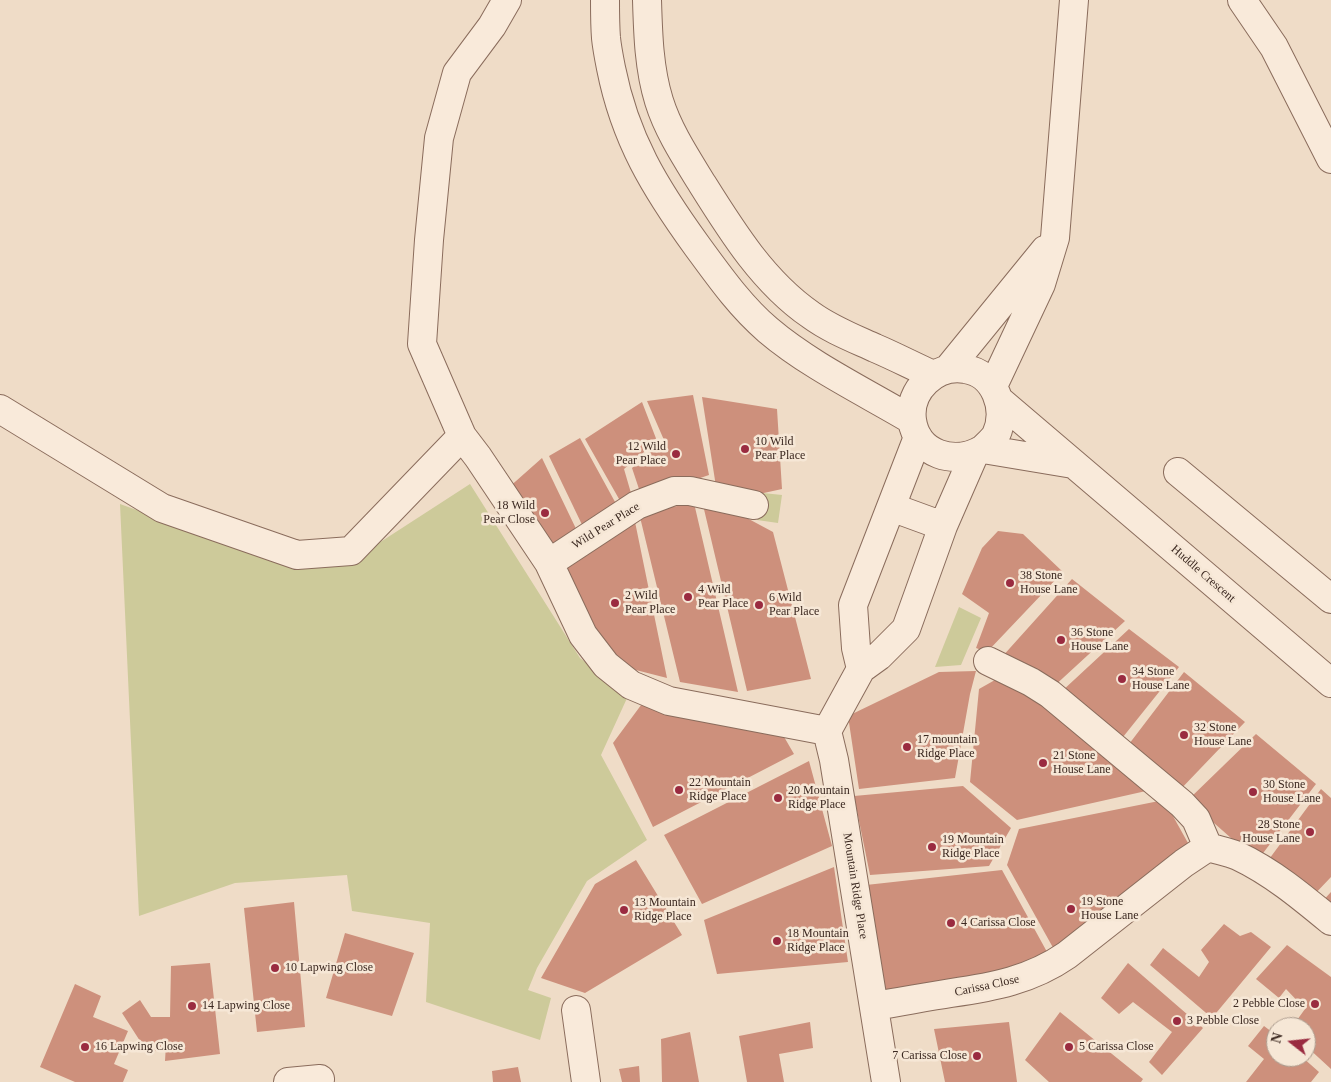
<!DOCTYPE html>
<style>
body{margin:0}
#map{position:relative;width:1331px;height:1082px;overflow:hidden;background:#efdcc7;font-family:"Times New Roman",serif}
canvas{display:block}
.north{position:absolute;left:1266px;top:1017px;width:50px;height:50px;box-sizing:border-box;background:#f6e7d6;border:1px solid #ab9b8d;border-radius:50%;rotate:286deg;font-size:14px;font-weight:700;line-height:20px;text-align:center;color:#3b2820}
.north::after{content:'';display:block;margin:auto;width:18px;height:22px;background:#9a2b40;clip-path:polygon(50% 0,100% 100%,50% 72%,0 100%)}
</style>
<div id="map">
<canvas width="1331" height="1082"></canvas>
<div class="north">N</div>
</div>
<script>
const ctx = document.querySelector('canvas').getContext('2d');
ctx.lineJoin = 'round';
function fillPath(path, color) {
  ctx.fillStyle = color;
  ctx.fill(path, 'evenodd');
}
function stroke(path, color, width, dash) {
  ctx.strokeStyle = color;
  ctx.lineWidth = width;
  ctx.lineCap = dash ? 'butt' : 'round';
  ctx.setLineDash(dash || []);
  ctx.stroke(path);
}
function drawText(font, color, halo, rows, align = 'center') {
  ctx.font = font + ' "Times New Roman",serif';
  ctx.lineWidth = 5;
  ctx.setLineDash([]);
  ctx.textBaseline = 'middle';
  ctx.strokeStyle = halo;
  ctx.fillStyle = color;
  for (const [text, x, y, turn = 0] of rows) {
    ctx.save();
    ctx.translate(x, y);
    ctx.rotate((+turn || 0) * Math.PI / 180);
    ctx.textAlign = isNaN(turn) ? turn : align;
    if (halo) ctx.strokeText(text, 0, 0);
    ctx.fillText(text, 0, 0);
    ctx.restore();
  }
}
const green = new Path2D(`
 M470,484L580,658L628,696L601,755L647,840L587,881L537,968L528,990L551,998L540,1040L426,1002L430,923L352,911L347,875L235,883L139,916L120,504L231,544L348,563Z
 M763,493L782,495L778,523L757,520Z
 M959,607L981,618L961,665L935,667Z`);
const building = new Path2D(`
 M693,395L709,475L642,498L632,468L664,440L647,401Z
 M702,397L777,409L782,489L750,496L717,493Z
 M642,402L657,441L624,469L633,500L623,506L585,439Z
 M580,438L620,511L586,533L549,456Z
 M542,458L580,537L550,556L507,489Z
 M694,503L738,692L680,682L639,513Z
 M703,505L745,517L773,532L811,679L747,691Z
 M634,517L667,678L628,668L599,642L558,564Z
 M998,531L1023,534L1063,572L987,652L976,648L989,613L962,594L982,548Z
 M1072,579L1125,621L1051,689L1001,658Z
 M1129,629L1179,667L1119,742L1061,692Z
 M976,671L970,694L955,778L859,789L848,716L939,672Z
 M1184,672L1245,722L1177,793L1126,748Z
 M1002,676L1094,743L1146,791L1017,820L970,782L979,689Z
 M647,697L776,723L794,754L653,827L613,743Z
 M1256,734L1316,784L1257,861L1188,800Z
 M809,761L832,846L702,904L664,835Z
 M963,786L1011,828L989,866L870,875L854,796Z
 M1321,789L1331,798V877L1312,897L1264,866Z
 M1164,800L1188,843L1056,953L1007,865L1019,829Z
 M636,860L682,935L585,993L541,978L595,884Z
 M834,867L848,962L717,974L704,920Z
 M1002,870L1052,961L881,994L866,885Z
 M1331,892V915L1319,905Z
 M294,902L305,1027L257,1032L244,908Z
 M1224,924L1240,936L1251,932L1271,947L1212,1018L1150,965L1163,948L1199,977L1209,962L1201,950Z
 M345,933L414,953L392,1016L326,998Z
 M1287,945L1331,977V1069L1306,1046V1027H1292L1305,1009L1286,989L1279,998L1256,979Z
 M210,963L220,1054L165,1061L166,1044L149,1055L122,1013L140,1000L151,1017H170L171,966Z
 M1128,963L1203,1028L1162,1075L1149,1062L1172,1032L1133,1002L1119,1014L1101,998Z
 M75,984L101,996L93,1017L128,1031L114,1064L128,1070L123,1082H75L40,1067Z
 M1060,1012L1143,1079L1141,1082H1049L1025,1060Z
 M810,1022L813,1048L779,1054L784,1082H747L739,1036Z
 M1009,1022L1017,1082H945L934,1029Z
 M1264,1026L1276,1035V1057H1302L1319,1072L1311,1082H1246L1264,1059L1248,1046Z
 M690,1032L699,1082H662L661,1039Z
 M639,1066L640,1082H622L619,1069Z
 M518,1067L521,1082H493L492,1071Z`);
const minor = new Path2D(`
 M507,0L492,26L457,73L439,138L429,240L422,344L462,436L478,457L549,563L583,635L606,665L631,685L669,701L827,731
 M605,0C605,13 605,25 606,38C607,48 609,58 611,68C625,139 655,188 697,246C719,276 740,306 768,330C809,365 865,392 912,420
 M647,0C648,34 649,69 659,101C668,130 685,156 701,182C731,230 763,282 811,315C830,329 853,338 875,348C894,356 913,366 933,375
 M1242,0L1274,47L1331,159
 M948,369L1045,250
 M993,386L1041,284L1055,238L1074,0
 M1000,401L1331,683
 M0,409L162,508L297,555L351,551L462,436
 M983,449C987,445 993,440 996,435C1008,409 995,373 965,369C936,364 908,390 912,420C917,455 955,466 983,449L1073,464
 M1178,472L1331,599
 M891,507L943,526
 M549,563L637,505L674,491H690L754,505
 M988,661L1031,682L1050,694L1182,804L1196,819L1208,847
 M861,669L856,648L853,605L918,437
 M1208,847C1217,850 1229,852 1238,856C1272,872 1302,897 1331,921
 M874,1006C900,1002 925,997 951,993C993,987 1031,980 1067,955L1184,863L1208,847
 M576,1010L586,1082
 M288,1082L320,1079
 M886,1082L834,760L827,731L861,669L879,656L906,629L943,526L974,455`);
const markers = [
 [745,449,5,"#9a2b40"],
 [676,454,5,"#9a2b40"],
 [545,513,5,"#9a2b40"],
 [1010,583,5,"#9a2b40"],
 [688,597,5,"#9a2b40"],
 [615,603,5,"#9a2b40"],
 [759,605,5,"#9a2b40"],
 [1061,640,5,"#9a2b40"],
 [1122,679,5,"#9a2b40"],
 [1184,735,5,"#9a2b40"],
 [907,747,5,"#9a2b40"],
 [1043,763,5,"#9a2b40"],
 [679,790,5,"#9a2b40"],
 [1253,792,5,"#9a2b40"],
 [778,798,5,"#9a2b40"],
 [1310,832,5,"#9a2b40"],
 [932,847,5,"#9a2b40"],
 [1071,909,5,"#9a2b40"],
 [624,910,5,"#9a2b40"],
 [951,923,5,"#9a2b40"],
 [777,941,5,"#9a2b40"],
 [275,968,5,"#9a2b40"],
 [1315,1004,5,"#9a2b40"],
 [192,1006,5,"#9a2b40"],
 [1177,1021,5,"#9a2b40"],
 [85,1047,5,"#9a2b40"],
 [1069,1047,5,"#9a2b40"],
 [977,1056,5,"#9a2b40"]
];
const poiNames = [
 ["10 Wild",755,442],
 ["Pear Place",755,456],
 ["12 Wild",666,447,"right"],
 ["Pear Place",666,461,"right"],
 ["18 Wild",535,506,"right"],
 ["Pear Close",535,520,"right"],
 ["38 Stone",1020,576],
 ["House Lane",1020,590],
 ["4 Wild",698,590],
 ["Pear Place",698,604],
 ["2 Wild",625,596],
 ["Pear Place",625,610],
 ["6 Wild",769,598],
 ["Pear Place",769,612],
 ["36 Stone",1071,633],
 ["House Lane",1071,647],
 ["34 Stone",1132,672],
 ["House Lane",1132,686],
 ["32 Stone",1194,728],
 ["House Lane",1194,742],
 ["17 mountain",917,740],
 ["Ridge Place",917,754],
 ["21 Stone",1053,756],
 ["House Lane",1053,770],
 ["22 Mountain",689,783],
 ["Ridge Place",689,797],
 ["30 Stone",1263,785],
 ["House Lane",1263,799],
 ["20 Mountain",788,791],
 ["Ridge Place",788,805],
 ["28 Stone",1300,825,"right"],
 ["House Lane",1300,839,"right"],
 ["19 Mountain",942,840],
 ["Ridge Place",942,854],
 ["19 Stone",1081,902],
 ["House Lane",1081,916],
 ["13 Mountain",634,903],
 ["Ridge Place",634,917],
 ["4 Carissa Close",961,923],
 ["18 Mountain",787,934],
 ["Ridge Place",787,948],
 ["10 Lapwing Close",285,968],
 ["2 Pebble Close",1305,1004,"right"],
 ["14 Lapwing Close",202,1006],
 ["3 Pebble Close",1187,1021],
 ["16 Lapwing Close",95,1047],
 ["5 Carissa Close",1079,1047],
 ["7 Carissa Close",967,1056,"right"]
];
const streetNames = [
 ["Wild Pear Place",606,526,-32],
 ["Huddle Crescent",1203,574,41],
 ["Mountain Ridge Place",855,886,81],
 ["Carissa Close",987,986,-12]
];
fillPath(green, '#cdca9a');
fillPath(building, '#cd907c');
stroke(minor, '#8a6c5c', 30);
stroke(minor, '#f9eada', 28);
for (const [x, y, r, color] of markers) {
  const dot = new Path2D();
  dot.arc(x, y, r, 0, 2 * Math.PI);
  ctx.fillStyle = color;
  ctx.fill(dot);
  stroke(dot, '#f6e7d6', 2);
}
drawText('12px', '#3b2820', '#f6e7d6', poiNames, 'left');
drawText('12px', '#3b2820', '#f6e7d6', streetNames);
</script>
